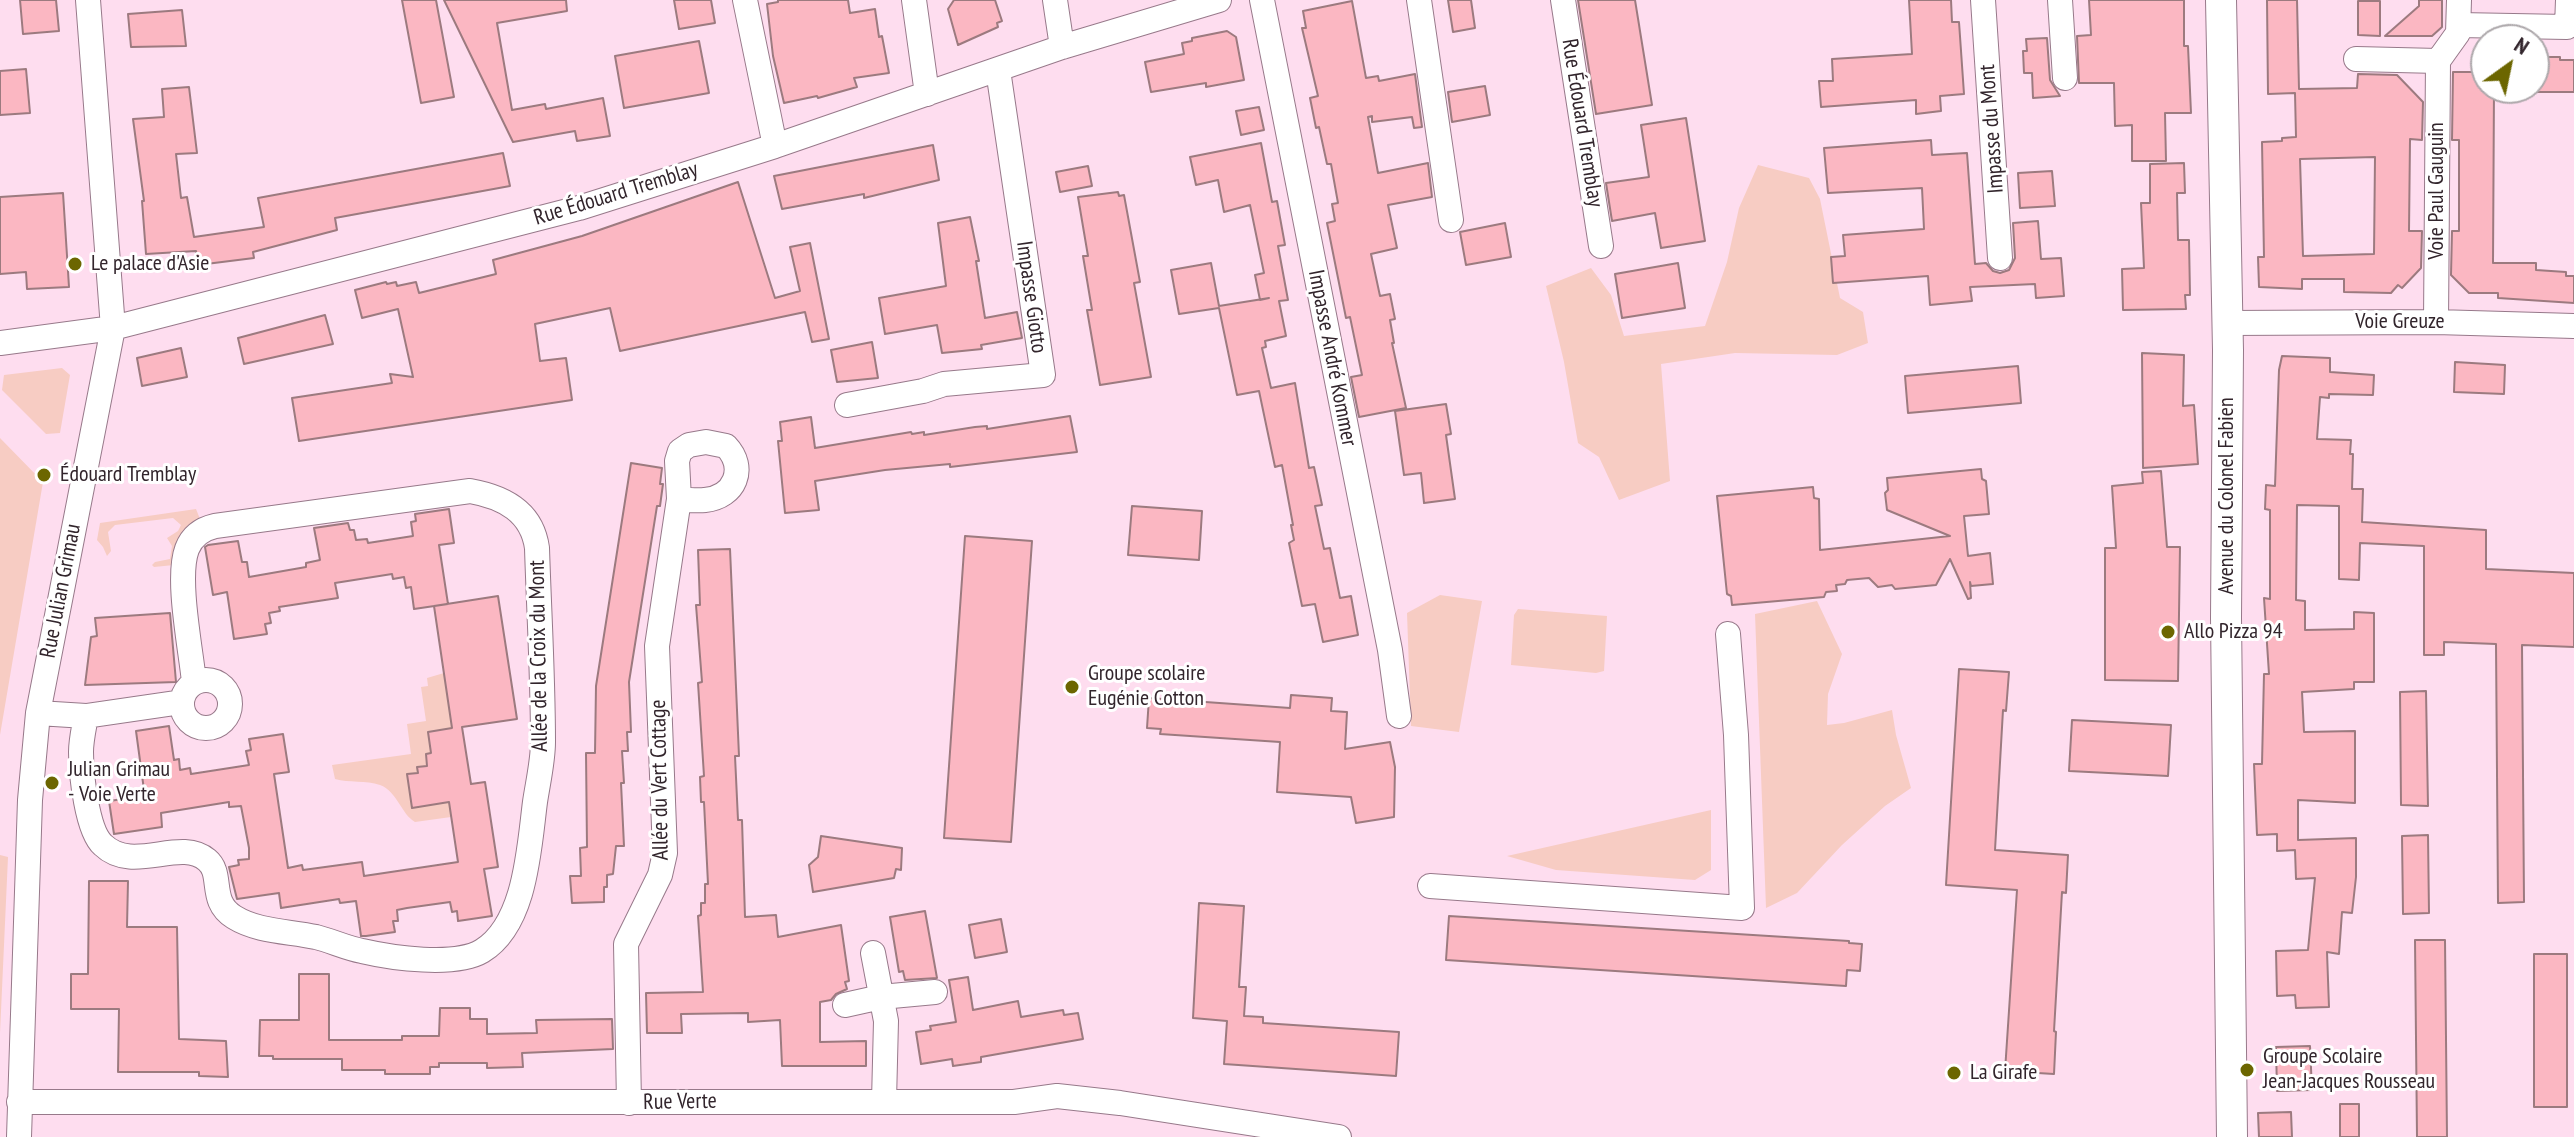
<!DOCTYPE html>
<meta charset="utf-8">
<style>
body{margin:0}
#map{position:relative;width:2574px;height:1137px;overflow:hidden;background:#feddef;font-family:"PT Sans Narrow",sans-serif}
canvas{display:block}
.north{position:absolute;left:2470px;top:24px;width:80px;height:80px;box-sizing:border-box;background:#fff;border:2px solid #ada8ab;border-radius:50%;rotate:33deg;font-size:22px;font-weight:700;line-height:32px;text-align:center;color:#32252c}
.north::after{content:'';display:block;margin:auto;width:28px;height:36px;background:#6c6600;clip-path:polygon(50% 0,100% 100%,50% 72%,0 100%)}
</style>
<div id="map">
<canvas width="2574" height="1137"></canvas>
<div class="north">N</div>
</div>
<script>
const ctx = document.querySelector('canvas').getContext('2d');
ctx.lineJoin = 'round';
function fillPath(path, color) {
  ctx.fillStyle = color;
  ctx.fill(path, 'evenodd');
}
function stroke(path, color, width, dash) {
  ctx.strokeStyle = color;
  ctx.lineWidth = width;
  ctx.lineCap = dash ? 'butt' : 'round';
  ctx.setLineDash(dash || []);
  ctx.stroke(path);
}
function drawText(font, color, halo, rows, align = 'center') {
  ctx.font = font + ' "PT Sans Narrow",sans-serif';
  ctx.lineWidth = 6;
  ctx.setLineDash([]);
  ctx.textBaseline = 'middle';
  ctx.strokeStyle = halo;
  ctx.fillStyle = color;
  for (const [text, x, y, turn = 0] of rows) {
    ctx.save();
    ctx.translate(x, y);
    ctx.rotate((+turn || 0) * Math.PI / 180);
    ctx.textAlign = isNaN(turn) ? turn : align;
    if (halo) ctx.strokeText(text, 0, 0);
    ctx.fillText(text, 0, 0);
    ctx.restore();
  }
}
const green = new Path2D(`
 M1758,165L1809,178L1820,199L1840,298L1863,312L1868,343L1837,355L1735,353L1661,364L1670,481L1619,500L1599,457L1578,443L1564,362L1546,286L1591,268L1611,295L1624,336L1705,326L1727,262L1739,208Z
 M62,368L70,375L60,433L46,434L2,390L4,375Z
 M0,438L43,482L0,735Z
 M196,509L200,519L174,565L154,567L152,565L155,562L170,559L172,546L167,538L178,531L181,525L173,518L115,525L108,532L111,551L107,556L103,547L97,540L100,523Z
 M1440,595L1482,601L1459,732L1411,726L1407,613Z
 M1817,601L1842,654L1828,694L1827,725L1844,723L1892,710L1896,735L1911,788L1885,806L1842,845L1797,893L1766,908L1755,614Z
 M1518,609L1607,616L1604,671L1596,673L1511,665L1514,615Z
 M444,673L452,728L428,732L431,753L427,766L417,767L418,773L407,775L412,808L449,802L451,817L415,822C401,814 397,791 380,785C366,780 349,783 335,779L332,765L411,754L407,724L426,721L421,687L428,686L427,678Z
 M1711,810V870L1695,880L1556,870L1507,856Z
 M0,855L8,857L0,1033Z`);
const building = new Path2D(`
 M20,0H56L59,31L23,34Z
 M402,0H436L454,97L421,103Z
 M444,0H566L567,11L497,23L512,110L545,104L546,109L603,98L610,136L577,141L575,131L513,142Z
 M674,0H711L715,23L679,29Z
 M778,0H848L850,13L875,9L879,37L882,36L889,73L854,78L857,87L818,98L817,96L784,103L773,56L767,4L778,2Z
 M954,0H995L1002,21L997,23L998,27L958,45L948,9Z
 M1448,0H1471L1475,28L1453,32Z
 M1578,0H1635L1652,105L1596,114Z
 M1909,0H1951L1952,22H1959L1964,94L1940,96L1941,111L1916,114V100L1821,107L1819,81H1833L1832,59L1912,54Z
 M2089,0H2184V46H2188L2191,113H2165L2166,161H2132V125L2115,126L2114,83H2079L2077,36L2091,35Z
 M2267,0H2297L2299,89L2357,88L2358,74L2397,75L2423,102L2422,140L2410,139L2409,231H2422L2421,268L2402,288L2398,285L2391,293L2344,292V279H2302V289L2259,287L2258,257H2264L2262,142L2282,141V138L2296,137L2295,93L2268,94ZM2375,157L2374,254L2303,256L2300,159Z
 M2419,0H2442V27L2432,36H2385L2419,6Z
 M1352,1L1366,78L1378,76L1379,81L1415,74L1422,127L1414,128L1412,117L1372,122V116L1368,117L1378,173L1428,163L1432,197L1388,205L1397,248L1371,254L1380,296L1390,294L1395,319L1390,320L1394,343H1392L1406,408L1359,417L1351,377L1362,375L1350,317L1346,318L1327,223L1335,221L1332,204L1338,203L1331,164H1327L1319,127L1316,128L1310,98L1318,96L1302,28H1306L1303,11Z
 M2358,1H2380V36L2358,35Z
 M182,10L186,46L131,47L128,14Z
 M1227,31L1236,37L1244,80L1206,87V83L1151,92L1145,62L1184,54L1182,43L1192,41V38Z
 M2047,38L2050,80L2060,96L2033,98L2032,73H2024L2023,51H2027L2026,39Z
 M699,41L709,93L624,108L615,56Z
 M2534,57H2560V60H2574V92H2534Z
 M26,69L30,113L0,115V71Z
 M2453,72H2486V88H2494L2493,263H2536V270L2566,272V276H2574V303L2498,298V293H2469L2451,275L2452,231H2459V140H2452Z
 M1485,86L1490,115L1452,122L1448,92Z
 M189,87L197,153L176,154L181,198L187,197L194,237L264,227L258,198L503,153L510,186L335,218L337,230L253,252L254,258L198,265L196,251L146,254L142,201H144L133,119L164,117L162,89Z
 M1259,107L1264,130L1241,135L1236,111Z
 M1686,118L1705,241L1661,248L1655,213L1612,221L1606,183L1649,177L1641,125Z
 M1931,140L1932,155L1967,153L1975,264L1986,263L1993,271L2000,273L2009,270L2015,258L2013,223L2038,221L2041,259L2061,258L2064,296L2036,298L2035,284L1970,287L1972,301L1930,305L1928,276L1833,283L1831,257L1845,256L1843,235L1924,229L1922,188L1828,193L1824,148Z
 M1261,143L1272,202L1277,201L1285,245L1278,246L1288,300L1279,301L1286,336L1265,341L1266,347L1262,348L1271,388L1295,383L1309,468L1314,467L1322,505L1315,506L1324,549L1330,548L1340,598L1351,596L1358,635L1323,642L1315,604L1302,606L1289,543L1294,540L1291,525H1293L1282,465L1275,467L1259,391L1237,395L1219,308L1179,314L1171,270L1211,263L1219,306L1269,298L1260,300L1255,275L1264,273L1250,205L1224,212L1218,180L1196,185L1190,157Z
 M933,145L939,180L864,198V194L782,209L774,176Z
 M2184,163L2185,193H2177L2178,240H2189L2190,295H2185L2186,309L2123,310L2122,269L2144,268L2141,203H2150V164Z
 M1088,166L1092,186L1060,192L1056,172Z
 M2052,171L2055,206L2020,208L2018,173Z
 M738,182L775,298L800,291L790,247L810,243L829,339L812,342L805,312L620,351L610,308L535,324L540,361L566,358L572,400L299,441L292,398L392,383L390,374L413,377L398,309L362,318L355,290L386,282L387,284L396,282L397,286L416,282L419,293L496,274L493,260L582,236Z
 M1118,192L1119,196L1124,195L1140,282L1134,283L1151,377L1100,385L1087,310H1092L1083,256H1088L1078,197Z
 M63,193L69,287L27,289L26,272L0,274V197Z
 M970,217L979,261H976L985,318L1017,312L1022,338L981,345L982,349L942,353L937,325L885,334L879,298L946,286L938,223Z
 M1505,223L1511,257L1466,265L1460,232Z
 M1678,263L1685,308L1622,318L1615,274Z
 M325,315L333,344L244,364L238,338Z
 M872,342L878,378L837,382L831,350Z
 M181,348L187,377L142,386L137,358Z
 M2142,353L2184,355L2183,406L2194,405L2198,464L2143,468Z
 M2282,356L2330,358V372L2374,375L2373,395L2329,394V398L2320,397L2317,439L2351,440L2350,454H2353L2352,489H2363L2362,522L2486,530V569L2574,573V647L2522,645L2524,902L2498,903L2496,644L2444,642V655H2424V546L2360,543L2359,580L2339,579V506L2297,505L2296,600L2305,601V630L2354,629V612L2374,613V682H2354V689L2302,692L2304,732L2355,731V803L2298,800V840L2356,838V877L2352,913L2342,912L2339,954L2327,952L2329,1007L2296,1008L2295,995L2277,996L2276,951L2308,950L2315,878L2296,879L2295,850L2277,851V834L2257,835L2254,764H2262L2264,674H2269L2264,598L2270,599V510L2265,509L2266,485L2275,486L2279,370Z
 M2455,362L2505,365L2504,394L2454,392Z
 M2018,366L2021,403L1908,413L1905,376Z
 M1446,404L1451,434L1446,435L1455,499L1424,503L1421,473L1404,475L1395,411Z
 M1070,416L1077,452L950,467V464L885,470L815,481L819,510L785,513L778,441H782L780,422L811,417L815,448L911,432L912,434L924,432V435L975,427L987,426V429Z
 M631,463L662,468L660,484H663L660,506H657L629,682L631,732H627L628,751H622L624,783H621L624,846H616L613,874L607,875V887H604V902L572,903L570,876H581L580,848L587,847L586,753H595L596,686Z
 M1981,469L1982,479L1986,481L1989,514L1964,516L1968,556L1990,553L1993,584L1971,586L1970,582L1971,598L1968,599L1950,559L1936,585L1895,589L1892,585L1878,587L1869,578L1847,580L1845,584L1836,585L1837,591L1826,592L1824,597L1732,605L1731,596L1727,594L1717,496L1813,487L1814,498L1819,499L1820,550L1950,536L1887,510L1885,493L1888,490L1887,478Z
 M2161,471L2167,547H2180L2178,681L2105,680V548H2116L2112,486L2143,483L2142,472Z
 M1132,506L1202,511L1199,560L1128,555Z
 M449,509L454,543L439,545L448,604L414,609L411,587L406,588L404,577L393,579L392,574L335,583L338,598L279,607L280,611L269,613L271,623L265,624L267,634L234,639L227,592L213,595L205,547L208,545L238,541L242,562H247L249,577L306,567V563L320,560L314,528L348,523L350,530H354L356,540L367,539L368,543L413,536L411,522L416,521L415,514Z
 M965,536L1032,541L1011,842L944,838Z
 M730,549L739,756H735L738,820H742L745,917L776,915L778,937L841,925L849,981L845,982L847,989L836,994L831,1000L820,1002V1042L866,1041V1066H782L780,1020L748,1022V1013L681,1014L682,1033H647L646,993L703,992L698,916L701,915V903H705V884H708L704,802H701L700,777L704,776L698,683L702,682L696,605H700L698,550Z
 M498,596L517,719L462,727L471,784L485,782L498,867L484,869L492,916L458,921L457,911L452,912L450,902L407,908L397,910L398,921H393L395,932L366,936H361L356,901L340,903L339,899L281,908L279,893L237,899L229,867L239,865L238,860L249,859V848L241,806L229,807V802L161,813L162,827L114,834L109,801L130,798L129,793L144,790L136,731L169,726L174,760L179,759L180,770L190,768L191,774L249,765L246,751L251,750L249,739L283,734L289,772L274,774L288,868L302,865L303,870L362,862L364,876L458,862L449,802L412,808L407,774L418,773L417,767L427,766L426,754L431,753L428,732L452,728L434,606Z
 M170,613L176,682L85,685L91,637L97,636L95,618Z
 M1959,669L2009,672L2006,711L2003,710L1995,850L2068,855L2066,893L2062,892L2054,1031L2056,1032L2054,1074L2005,1071L2017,890L1946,885Z
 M2426,691L2428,806L2401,805L2400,692Z
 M1291,695L1332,698L1331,711L1347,712L1345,749L1390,742L1395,767L1394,817L1356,823L1351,797L1277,792L1280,742L1160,734L1161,729L1147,728L1149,698L1290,708Z
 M2072,720L2171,725L2168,776L2069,771Z
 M2428,835L2429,913L2403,914L2402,836Z
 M821,836L902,848L901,870L896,869L894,878L813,892L809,865L818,857Z
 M89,881H128L127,927H177L179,1039L226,1041L228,1077L199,1076V1072H118L119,1009H71V974H88Z
 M1199,903L1244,906L1239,987H1246L1244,1016L1263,1017V1023L1399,1032L1396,1076L1224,1064L1227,1021L1193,1018Z
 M925,911L937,978L905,980L903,971L899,972L890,917Z
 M1449,916L1849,941V943L1862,944L1860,971L1847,970L1846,986L1446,960Z
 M1001,919L1007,952L975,958L969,925Z
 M2415,940H2445L2447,1137H2417Z
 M2534,954H2567V1107H2534Z
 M299,974H329V1040H402V1036H439L440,1008H470V1019H487V1034L537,1033L536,1020L612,1019L613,1049L522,1053L523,1067L487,1068V1063H439V1067H430V1074H385V1070H342V1059H273V1056H259L260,1020H299Z
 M968,977L973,1010L1018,1001L1021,1017L1063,1010L1064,1015L1078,1013L1083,1039L981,1057V1062L953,1066L952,1059L921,1064L916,1032L931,1030L930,1026L956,1022L949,980Z
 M2310,1046L2312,1090L2277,1091L2276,1047Z
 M2340,1104H2359V1137H2340Z
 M2291,1112L2292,1137H2259L2258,1113Z`);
const minor = new Path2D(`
 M745,0L775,146
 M914,0L927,94
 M1055,0L1062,47
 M1262,0L1390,650L1399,716
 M1419,0L1451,220
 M1563,0L1601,246
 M1983,0L2000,258
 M2060,0L2065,78
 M2459,25L2567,27L2568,0
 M2356,59L2438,61
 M2436,322L2438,61L2458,33L2459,0
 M2227,323L2436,322L2574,326
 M0,343L113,328L579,208L775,146L1062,47L1219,0
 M847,405L923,391L944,384L1043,375L998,70
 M182 704a24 24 0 1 1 48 0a24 24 0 1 1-48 0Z
 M38,713L86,716L182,702
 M86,716C84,728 81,740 81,752C81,774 87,831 103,845C133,874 180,837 207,860C224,874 208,901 234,917C258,932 289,931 316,937C332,941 346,948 362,951C392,958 455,967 482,951C526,924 529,848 535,802C538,782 543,761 543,742C543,677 539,612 537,548C532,512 504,497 470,491L215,526C202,529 192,536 187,549C176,578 191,650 194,682
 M1430,886L1742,908L1736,735L1728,634
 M873,953L886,1021L884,1101
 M845,1005L881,997L935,992
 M19,1102H1014L1057,1096L1120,1103L1339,1137
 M629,1103L626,944L660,875L665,853L657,646L679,499L677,461L680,451L689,445L706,442L726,446C747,468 735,497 705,500C697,501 688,500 679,499
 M19,1137L30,800L38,713L113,328L88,0`);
const tertiary = new Path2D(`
 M2221,0L2228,350L2226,618L2232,1137`);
const markers = [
 [75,264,8,"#6c6600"],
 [44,475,8,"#6c6600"],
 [2168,632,8,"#6c6600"],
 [1072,687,8,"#6c6600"],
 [52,783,8,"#6c6600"],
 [2247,1070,8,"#6c6600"],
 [1954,1073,8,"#6c6600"]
];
const streetNames = [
 ["Rue Édouard Tremblay",1582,123,81],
 ["Impasse du Mont",1992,129,-94],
 ["Voie Paul Gauguin",2437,191,-90],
 ["Rue Édouard Tremblay",616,194,-17],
 ["Impasse Giotto",1031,297,82],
 ["Voie Greuze",2400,322],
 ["Impasse André Kommer",1332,358,79],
 ["Avenue du Colonel Fabien",2227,496,-90],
 ["Rue Julian Grimau",61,591,-79],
 ["Allée de la Croix du Mont",539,656,-91],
 ["Allée du Vert Cottage",660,780,-91],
 ["Rue Verte",680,1102,-1]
];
const poiNames = [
 ["Le palace d'Asie",91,264],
 ["Édouard Tremblay",60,475],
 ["Allo Pizza 94",2184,632],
 ["Groupe scolaire",1088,674],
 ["Eugénie Cotton",1088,699],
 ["Julian Grimau",68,770],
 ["- Voie Verte",68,795],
 ["Groupe Scolaire",2263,1057],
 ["Jean-Jacques Rousseau",2263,1082],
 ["La Girafe",1970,1073]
];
fillPath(green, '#f7ccc3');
fillPath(building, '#fbb7c2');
stroke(building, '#9c7a7f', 2);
stroke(minor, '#97798a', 26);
stroke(tertiary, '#97798a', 32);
stroke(minor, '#fff', 24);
stroke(tertiary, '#fff', 30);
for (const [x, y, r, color] of markers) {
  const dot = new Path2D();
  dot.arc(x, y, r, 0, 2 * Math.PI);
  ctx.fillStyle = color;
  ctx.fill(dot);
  stroke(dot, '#fff', 3);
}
drawText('22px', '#32252c', '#fff', streetNames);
drawText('22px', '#32252c', '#fff', poiNames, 'left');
</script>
